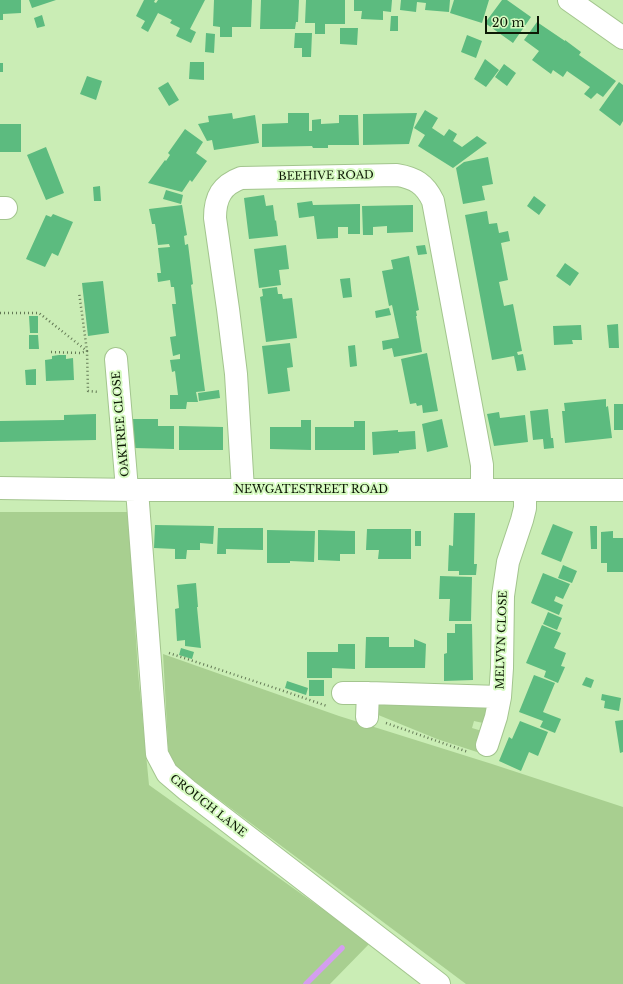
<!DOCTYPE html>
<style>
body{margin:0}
#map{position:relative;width:623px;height:984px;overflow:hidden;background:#caedb5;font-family:"Libre Baskerville",serif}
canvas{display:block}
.scale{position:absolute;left:485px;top:16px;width:54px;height:18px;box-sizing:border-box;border:2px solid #0d1905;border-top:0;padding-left:5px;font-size:12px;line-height:14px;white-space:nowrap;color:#0d1905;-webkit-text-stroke:3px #d7fbc2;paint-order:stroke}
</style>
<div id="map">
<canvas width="623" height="984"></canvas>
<div class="scale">20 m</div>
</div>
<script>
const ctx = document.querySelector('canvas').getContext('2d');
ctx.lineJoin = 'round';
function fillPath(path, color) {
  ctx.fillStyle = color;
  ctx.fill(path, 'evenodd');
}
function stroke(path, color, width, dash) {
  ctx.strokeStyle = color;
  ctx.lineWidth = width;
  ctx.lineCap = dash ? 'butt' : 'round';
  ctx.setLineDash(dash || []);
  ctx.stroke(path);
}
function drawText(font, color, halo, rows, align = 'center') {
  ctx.font = font + ' "Libre Baskerville",serif';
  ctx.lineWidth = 4;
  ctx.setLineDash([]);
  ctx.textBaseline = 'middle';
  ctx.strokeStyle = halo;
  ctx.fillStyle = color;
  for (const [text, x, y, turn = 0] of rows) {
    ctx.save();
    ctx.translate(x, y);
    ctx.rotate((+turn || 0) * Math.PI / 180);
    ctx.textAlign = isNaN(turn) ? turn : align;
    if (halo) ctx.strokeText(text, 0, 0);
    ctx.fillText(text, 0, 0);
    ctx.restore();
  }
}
const green = new Path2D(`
 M0,512H128L138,672L149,785L370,943L330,984H0Z
 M163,654L339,716L492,764L623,807V984H466L169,762Z
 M372,703H488L483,723L474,721L472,728L482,731L483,736L477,752L437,739L371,712Z`);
const stream = new Path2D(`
 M306,984L342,948`);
const building = new Path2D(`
 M0,0H21V13L3,14V20H0Z
 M29,0H56L32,8Z
 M144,0H155L154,2L156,3L158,0H205L190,29L196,32L191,43L176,36L180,28L170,23L172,20L158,13L148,32L141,28L145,21L136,16Z
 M214,0H252L251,27H232V37H220V27L213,26Z
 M261,0H299L298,22H296L295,29H260Z
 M306,0H345V24H325V34H315V23H305Z
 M354,0H392L391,12L383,11V20L361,19L362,11H354Z
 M401,0H450L449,12L425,10L426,3L417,2L416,12L400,10Z
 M454,0H489L482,23L450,13Z
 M502,0H507L531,17L513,43L485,23Z
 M42,15L45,26L37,28L34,18Z
 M391,16H398V31H390Z
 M537,22L565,41V40L581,52L579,55L616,81L603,97L597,93L591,99L584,94L590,87L567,71L563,77L553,70L551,74L532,60L539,51L524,40Z
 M340,28H358L357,45L340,44Z
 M206,33L215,34L214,53L205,52Z
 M295,33H312L311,57H302V48H294Z
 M467,35L482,41L476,58L461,52Z
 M485,59L499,70L486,87L474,79Z
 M190,62H204V80L189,79Z
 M0,63H3V72H0Z
 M504,64L516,73L507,86L495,77Z
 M87,76L102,81L96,100L80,94Z
 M168,82L179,100L169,106L158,88Z
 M619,82L623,85V121L620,126L599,110Z
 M425,110L438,118L432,128L444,136L449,129L457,134L453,141L462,147L477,136L487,143L453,168L418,146L425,135L414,128Z
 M232,113L233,119L255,115L259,143L214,150L212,140L207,141L198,124L209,122L208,116Z
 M288,113H309V131H312V120L321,119V124L339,123V115H358L359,145H328V148H313L312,146L262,147V124L288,123Z
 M417,113L409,144L363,145V114Z
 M0,124H21V152H0Z
 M185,129L203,142L196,153L207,161L192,182L190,180L182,192L148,183L165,160L166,161L170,155L168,153Z
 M46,147L64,193L46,200L27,155Z
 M488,157L493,184L482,186L485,200L463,204L456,168L464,162Z
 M100,186L101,201H94L93,187Z
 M166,190L183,195L181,204L163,199Z
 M264,195L266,206L273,205L275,221L276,220L278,236L249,239L244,198Z
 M534,196L546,205L539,215L527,206Z
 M312,201L313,205L360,204V234H348V227H338V238L317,239L314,216L299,218L297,203Z
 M182,205L187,235L184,236L185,245L188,244L193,284L191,285L205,391L196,392L198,402H187L186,409H170V395H178L175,371L172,372L170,360L180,359V354L173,356L170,337L176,336L172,304H176L174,287H171L170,280L158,282L157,273H161L158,248L170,247L169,244L158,245L155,224H152L149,209Z
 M413,205V232L387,233V226L373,227V235H363L362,206Z
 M487,211L489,224L497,223L499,233L508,231L510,241L501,243L508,280L499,282L504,306L513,304L522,351L517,352L518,355L523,354L526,370L517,371L514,356L492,360L465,215Z
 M53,214L73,222L58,256L52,253L45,267L26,259L46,215L51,217Z
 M286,245L289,269L279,270L281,285L259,288L254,249Z
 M425,245L427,254L418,255L416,246Z
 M409,256L419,310L416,311L417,316H416L422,352L394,357L392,348L383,350L382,341L399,338L392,305L389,306L382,271L393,269L391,260Z
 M565,263L579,273L570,286L556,276Z
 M350,278L352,297L343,298L340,279Z
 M103,281L109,333L88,336L82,283Z
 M277,287L278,294H282L283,299L292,298L297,338L266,342L260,297L263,296L262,289Z
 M389,308L391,315L376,318L375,311Z
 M29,316H38V333H30Z
 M618,324L619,348H609L607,325Z
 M581,325L582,340H572L573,344L554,345L553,326Z
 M29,335H38L39,349H29Z
 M290,343L293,367L287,368L290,391L268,394L262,346Z
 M355,345L357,366L350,367L348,346Z
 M427,353L438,411L423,413L422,405L417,406L416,403L410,404L401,359Z
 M59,355H66V359L73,358L74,380L46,381L45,360L52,359V356Z
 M36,369V385H26L25,370Z
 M219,390L220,398L199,401L198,393Z
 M606,399V407L608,406L612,438L565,443L562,411H565L564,403Z
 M614,404H623V430H614Z
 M548,409L551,438H553L554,448L544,449L543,439L533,440L530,411Z
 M499,412L500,418L525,415L528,442L494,446L487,414Z
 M96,414V440L0,442V421L64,420V415Z
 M131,419H158V426H174V449L134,448Z
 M442,419L448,447L427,452L422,424Z
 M301,420H311V450L270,449V427H301Z
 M354,421H365V450H315V427H354Z
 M179,426L223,427V450H179Z
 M398,430V432L415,431L416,449L399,451V453L373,455L372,432Z
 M454,513H475L474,564H477L476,575H459V571H448L449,545L453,546Z
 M553,524L573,532L561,562L541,554Z
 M155,525L214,526L213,544L200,543V550H187L186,559H175V549L154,548Z
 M590,526H597V549H591Z
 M218,528H263V550L226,549V554H217Z
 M367,529H411V559H378L379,550H366Z
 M267,530L315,531L314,562L290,561V563H267Z
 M318,530L355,531V554H340V561L318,560Z
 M415,531H421V546H415Z
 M613,531V538H623V572H607V563H601V532Z
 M563,565L577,571L572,583L558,578Z
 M543,573L570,584L563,599L556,596L554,601L563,605L559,615L531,603Z
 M440,576L472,577L471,621H449L450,599H439Z
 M196,583L198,607H197L201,648L185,646V640L177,641L175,609L179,608L177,585Z
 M548,612L562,618L557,630L543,624Z
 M455,624H472L473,680L444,681V654L447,653V633H455Z
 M542,625L561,633L554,648L566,653L561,666L565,667L558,683L544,677L546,671L526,663Z
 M366,637H389V647H414V639L426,644L425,668H365Z
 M338,644H355V669L332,668V678H307V652H338Z
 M181,648L194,652L192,659L179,655Z
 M534,675L555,683L543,712L561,719L555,733L540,727L543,721L519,712Z
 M586,677L594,680L591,688L582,685Z
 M309,680H324V696H309Z
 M287,681L308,688L306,695L285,688Z
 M602,694L621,698L619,711L604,708L605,701L601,700Z
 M623,720V752L620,753L615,721Z
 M520,721L548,732L538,756L529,752L521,771L499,761L509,737L512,739Z`);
const path = new Path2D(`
 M0,313H39L87,351L88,391L99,392
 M51,352L81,353L87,351L79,292
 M169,653L275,688L327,706
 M386,723L468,752`);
const minor = new Path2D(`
 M569,0L623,38
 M0,208H6
 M116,359L127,489
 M0,488L137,490H623
 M137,490L157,754L167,773L187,790L439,984
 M243,490L236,374L228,309L215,218C215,197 222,185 241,178L397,175C415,178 425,184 433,201L482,465V490
 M343,693H368L500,697
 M367,717L368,693
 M487,745L496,717L500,697L502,668L503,596L508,562L522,520L525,508V490`);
const streetNames = [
 ["BEEHIVE ROAD",326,176,-1],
 ["OAKTREE CLOSE",121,424,-95],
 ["NEWGATESTREET ROAD",311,490],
 ["MELVYN CLOSE",502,640,-88],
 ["CROUCH LANE",208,806,38]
];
fillPath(green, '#a8cf90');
stroke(stream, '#d49eef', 5.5);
fillPath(building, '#5cbb7f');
stroke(minor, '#a3c58e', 24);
stroke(path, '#637955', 2.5, [1, 3]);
stroke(minor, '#fff', 22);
drawText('11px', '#0d1905', '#d7fbc2', streetNames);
</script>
